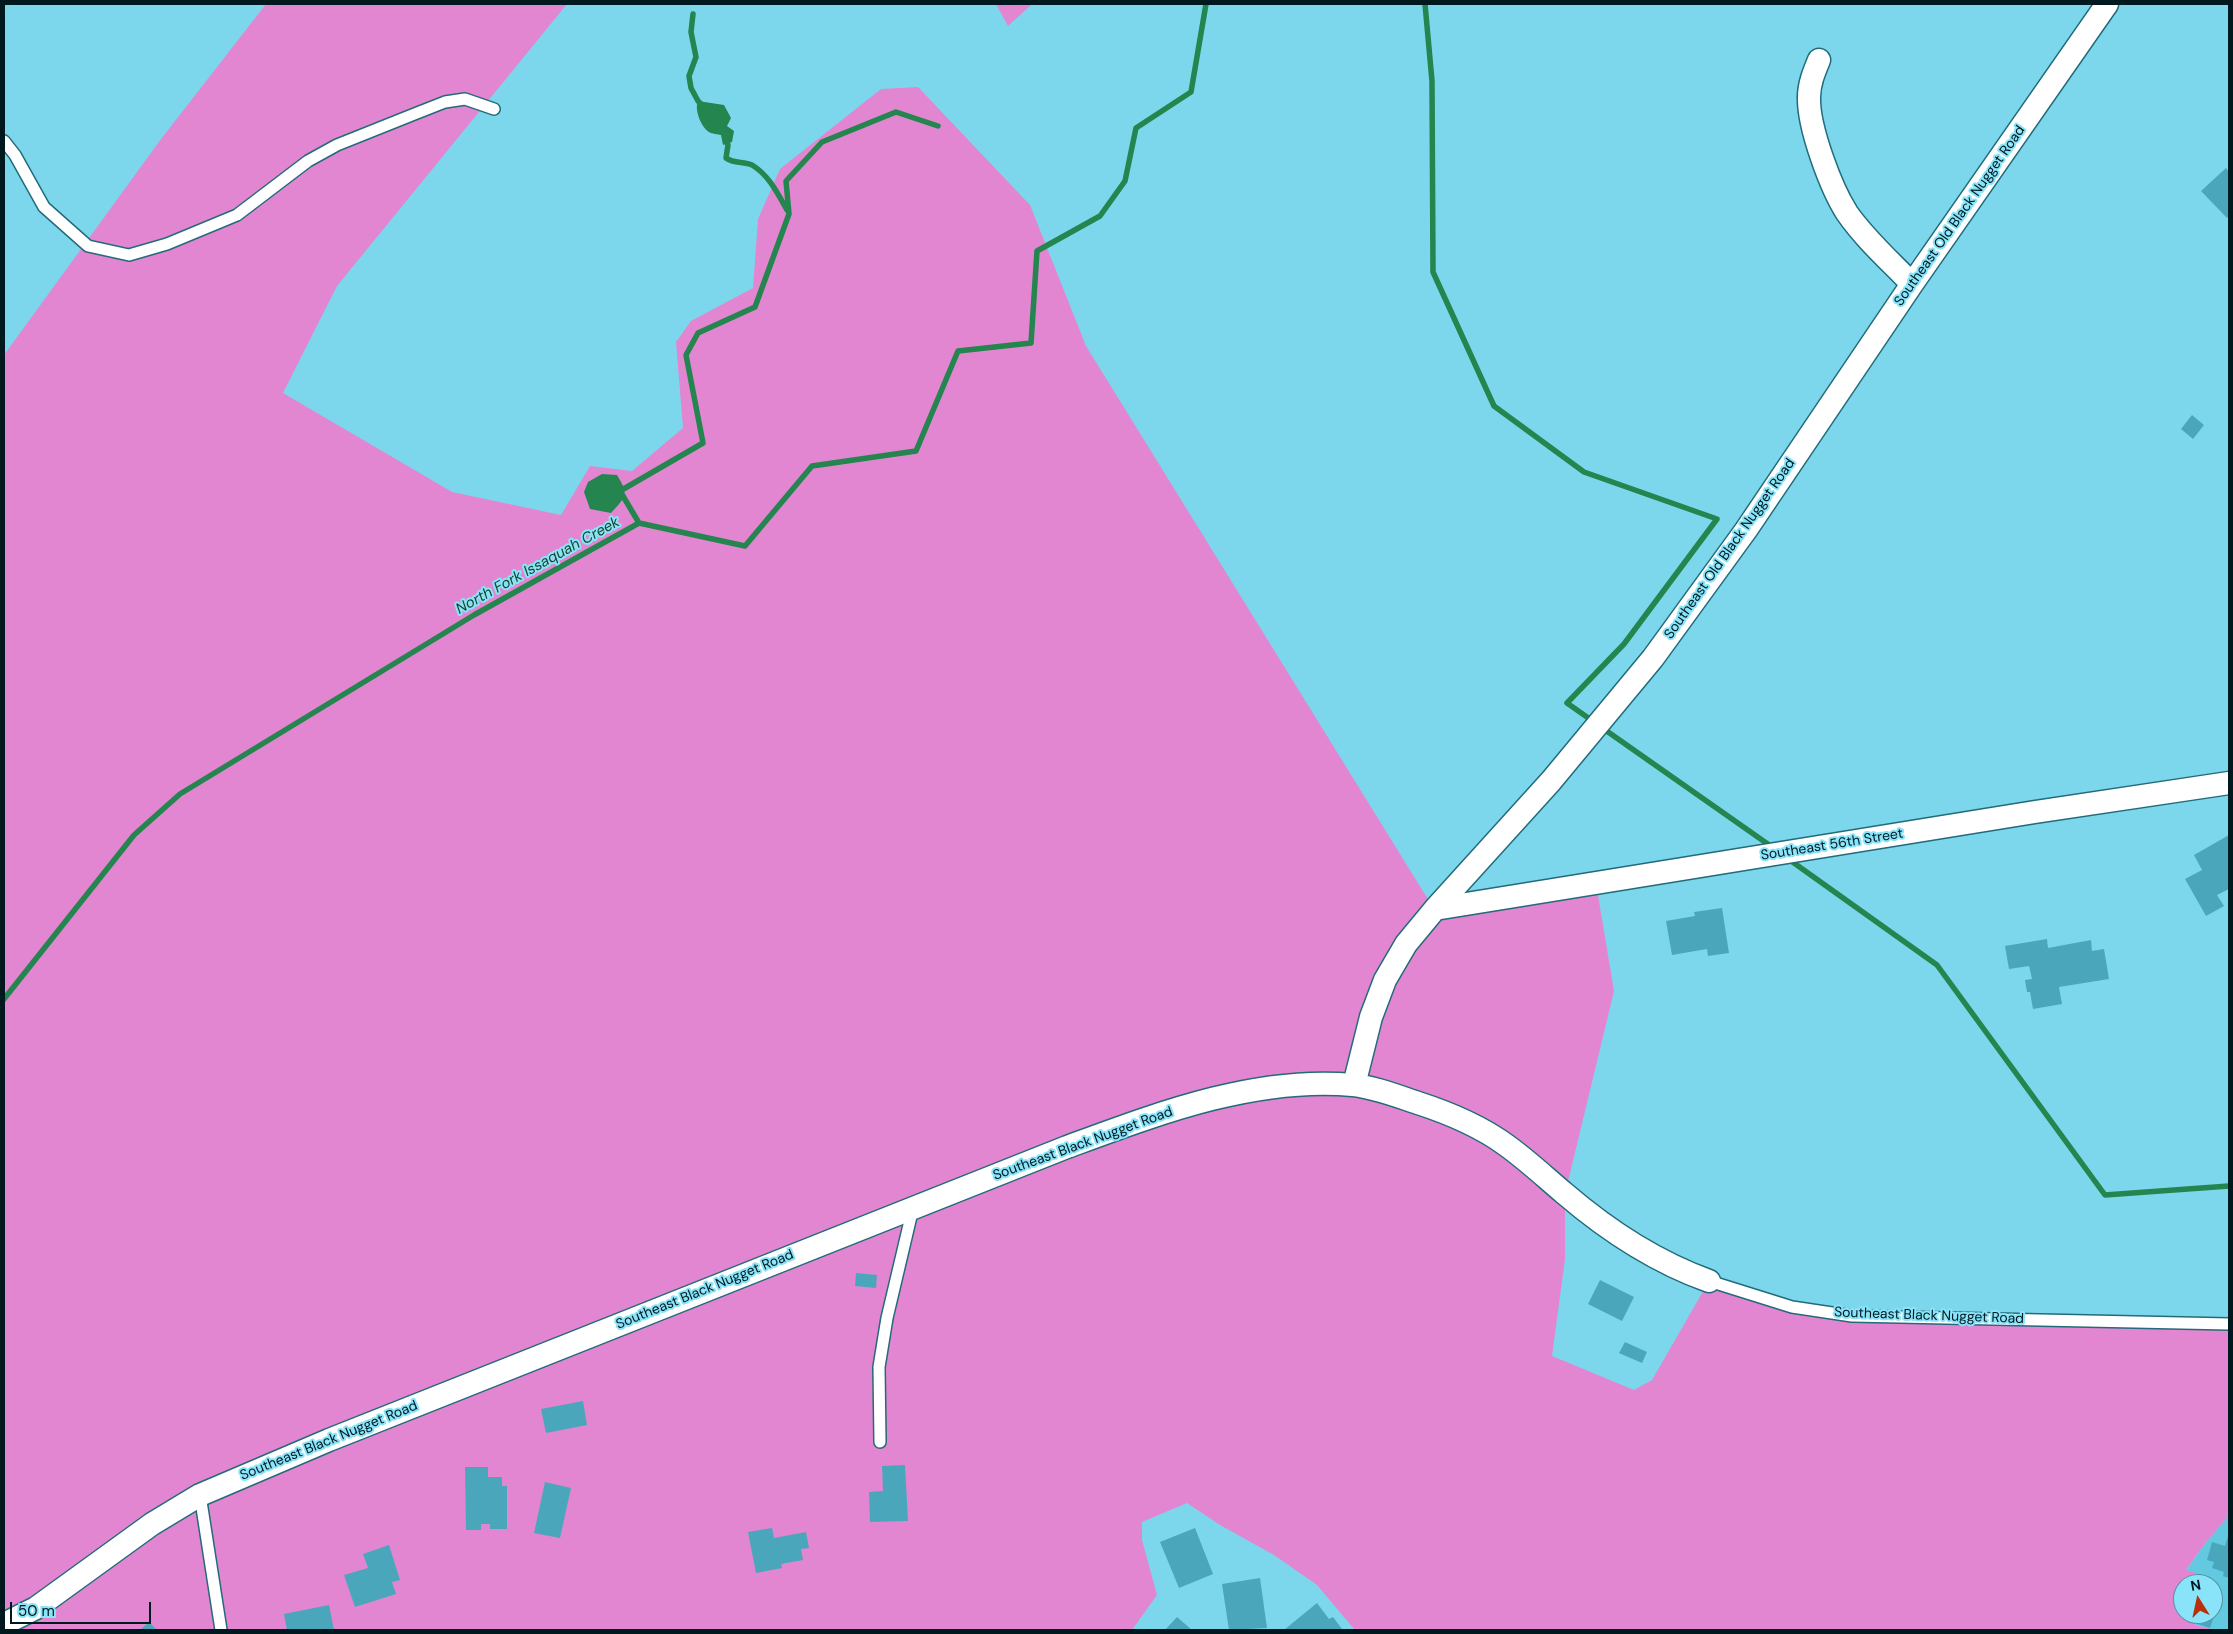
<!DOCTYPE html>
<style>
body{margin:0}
#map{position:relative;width:2233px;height:1634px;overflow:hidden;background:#7cd7ec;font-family:"DM Sans",sans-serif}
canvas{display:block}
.frame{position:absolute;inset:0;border:5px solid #00191f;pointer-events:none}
.north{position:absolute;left:2173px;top:1574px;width:50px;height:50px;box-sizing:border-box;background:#89e4f9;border:1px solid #5293a2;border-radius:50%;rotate:350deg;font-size:14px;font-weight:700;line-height:20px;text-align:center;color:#00191f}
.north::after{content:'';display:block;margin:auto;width:18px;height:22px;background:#ba2f0b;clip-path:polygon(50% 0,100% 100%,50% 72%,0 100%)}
.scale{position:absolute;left:10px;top:1602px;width:141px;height:22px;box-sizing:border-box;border:2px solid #00191f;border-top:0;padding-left:6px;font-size:15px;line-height:18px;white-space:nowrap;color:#00191f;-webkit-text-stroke:4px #89e4f9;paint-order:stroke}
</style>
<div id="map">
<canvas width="2233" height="1634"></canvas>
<div class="frame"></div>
<div class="north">N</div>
<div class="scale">50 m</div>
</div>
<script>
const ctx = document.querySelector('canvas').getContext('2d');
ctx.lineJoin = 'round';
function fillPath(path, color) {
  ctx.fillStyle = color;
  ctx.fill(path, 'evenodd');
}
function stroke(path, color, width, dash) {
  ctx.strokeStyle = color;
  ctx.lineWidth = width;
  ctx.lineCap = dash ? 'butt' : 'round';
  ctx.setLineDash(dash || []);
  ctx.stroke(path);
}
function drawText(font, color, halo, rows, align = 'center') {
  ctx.font = font + ' "DM Sans",sans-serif';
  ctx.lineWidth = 4;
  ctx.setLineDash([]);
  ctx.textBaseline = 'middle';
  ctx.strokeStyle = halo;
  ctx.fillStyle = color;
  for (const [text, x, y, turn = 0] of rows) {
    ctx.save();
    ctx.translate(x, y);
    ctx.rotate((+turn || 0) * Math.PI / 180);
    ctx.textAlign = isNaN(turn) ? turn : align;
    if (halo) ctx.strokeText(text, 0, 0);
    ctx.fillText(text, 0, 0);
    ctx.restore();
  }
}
const built = new Path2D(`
 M2229,1509V1630H2216L2166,1617L2186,1571L2204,1545L2226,1519ZM2183,1584H2213V1614H2183Z`);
const green = new Path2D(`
 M266,4H567L337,286L283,393L452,492L561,515L590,466L632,471L683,428L676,342L691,321L753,288L758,219L780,169L881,89L918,87L1030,205L1086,346L1434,909L1596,883L1614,991L1565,1194V1259L1552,1356L1634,1390L1652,1380L1709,1281L1792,1307L1852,1316L2229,1324V1509L2226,1519L2204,1545L2186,1570L2208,1577L2206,1584H2183V1614H2198L2195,1625L2216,1630H1355L1317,1585L1274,1555L1220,1525L1187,1503L1142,1522V1540L1157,1595L1132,1630H4V355L161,139Z
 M996,4H1032L1008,26Z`);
const water = new Path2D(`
 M698,101L724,105L731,118L727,126L734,131L732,142L723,145L721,135C718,134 712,134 709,132C701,127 694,109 698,101Z
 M602,474L617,475C629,494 626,497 611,513L590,509L584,492L588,482Z`);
const stream = new Path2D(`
 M1425,4L1432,81L1433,272L1494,406L1584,472L1717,519L1624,644L1567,703L1594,722
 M693,14L691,32L696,57L689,76L691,88L698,101L703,106
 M726,138L728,145L726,158C734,164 744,161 752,165C769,175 778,194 787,210
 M639,523L620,491L703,443L686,355L698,333L755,307L789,214L786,181L822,142L896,112L938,126
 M1601,727L1772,847
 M1787,858L1937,965L2105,1195L2229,1186
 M4,999L134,835L180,794L474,615L639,523L745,546L812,466L916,451L958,351L1031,343L1037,251L1100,216L1125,181L1136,128L1191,92L1206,4`);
const building = new Path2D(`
 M2226,168L2229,172V216L2227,218L2201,191Z
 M2192,415L2204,425L2193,439L2181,429Z
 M2229,835V889L2217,895L2224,906L2206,916L2185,879L2202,870L2194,855Z
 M1722,908L1729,953L1708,956L1707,949L1672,955L1666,921L1695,916L1694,912Z
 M2047,939L2048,948L2091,940L2092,951L2104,949L2109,979L2059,987L2062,1004L2033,1009L2030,992H2027L2025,980L2032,979L2029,966L2009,969L2005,946Z
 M856,1273L877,1275L876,1288L855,1286Z
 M1600,1280L1634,1297L1622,1321L1588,1304Z
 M1625,1342L1647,1352L1642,1363L1619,1353Z
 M583,1401L587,1425L546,1433L541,1409Z
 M905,1465L908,1521L870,1522L869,1492L883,1491L882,1466Z
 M465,1467H488V1477H502V1486H507V1529H490V1524H481V1530H466Z
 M545,1482L571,1488L560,1538L534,1533Z
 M772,1528L774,1538L806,1532L809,1548L801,1549L803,1560L781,1564L782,1568L756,1573L748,1532Z
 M1195,1528L1213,1574L1179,1588L1160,1542Z
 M2229,1533V1578L2223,1576L2224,1572L2212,1568L2214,1562L2207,1560L2212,1542L2225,1546Z
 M389,1545L400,1580L392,1582L396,1594L355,1607L344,1575L368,1568L363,1554Z
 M1260,1578L1267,1628L1229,1630L1222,1584Z
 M1317,1603L1329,1619L1333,1617L1342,1629L1284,1630Z
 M329,1605L334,1630H287L284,1614Z
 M2200,1615L2213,1619L2210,1628L2197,1624Z
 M1177,1617L1192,1630H1165Z
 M149,1622L157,1630H140Z`);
const lane = new Path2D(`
 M4,141L15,155L44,207L88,246L129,255L167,244L237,215L308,161L337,145L417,113L445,102L465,99L494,109
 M1709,1281L1792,1307L1852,1316L2229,1324
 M880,1442L879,1367L887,1318L913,1208
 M200,1495L221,1630`);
const street = new Path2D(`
 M1819,60C1814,72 1809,84 1809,97C1808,127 1831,188 1847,213C1865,239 1890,261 1912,284
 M1435,909L2035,812L2229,783
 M1354,1085L1371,1017L1385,980L1406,944L1435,909L1551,781L1653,658L1746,530L1912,284L2107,4
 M4,1624L36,1608L152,1524L200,1495L329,1440L1067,1147C1157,1114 1255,1076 1353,1085C1374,1087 1397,1096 1418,1103C1449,1113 1480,1126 1506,1145C1527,1160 1545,1177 1564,1193C1607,1230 1656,1262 1709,1281`);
const streetNames = [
 ["Southeast Old Black Nugget Road",1960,216,-55],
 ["Southeast Old Black Nugget Road",1730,549,-55],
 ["Southeast 56th Street",1832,845,-9],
 ["Southeast Black Nugget Road",1083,1144,-20],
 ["Southeast Black Nugget Road",705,1290,-22],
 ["Southeast Black Nugget Road",1929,1316,2],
 ["Southeast Black Nugget Road",329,1441,-22]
];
const waterNames = [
 ["North Fork Issaquah Creek",538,566,-29]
];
fillPath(built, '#62c9e0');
fillPath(green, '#e286d1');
fillPath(water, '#24854e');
stroke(stream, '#24854e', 5.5);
fillPath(building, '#4aa7bb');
stroke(lane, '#226b7a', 14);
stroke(street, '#226b7a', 25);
stroke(lane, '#fff', 11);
stroke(street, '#fff', 22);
drawText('14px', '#00191f', '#89e4f9', streetNames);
drawText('italic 15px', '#154629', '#89e4f9', waterNames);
</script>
